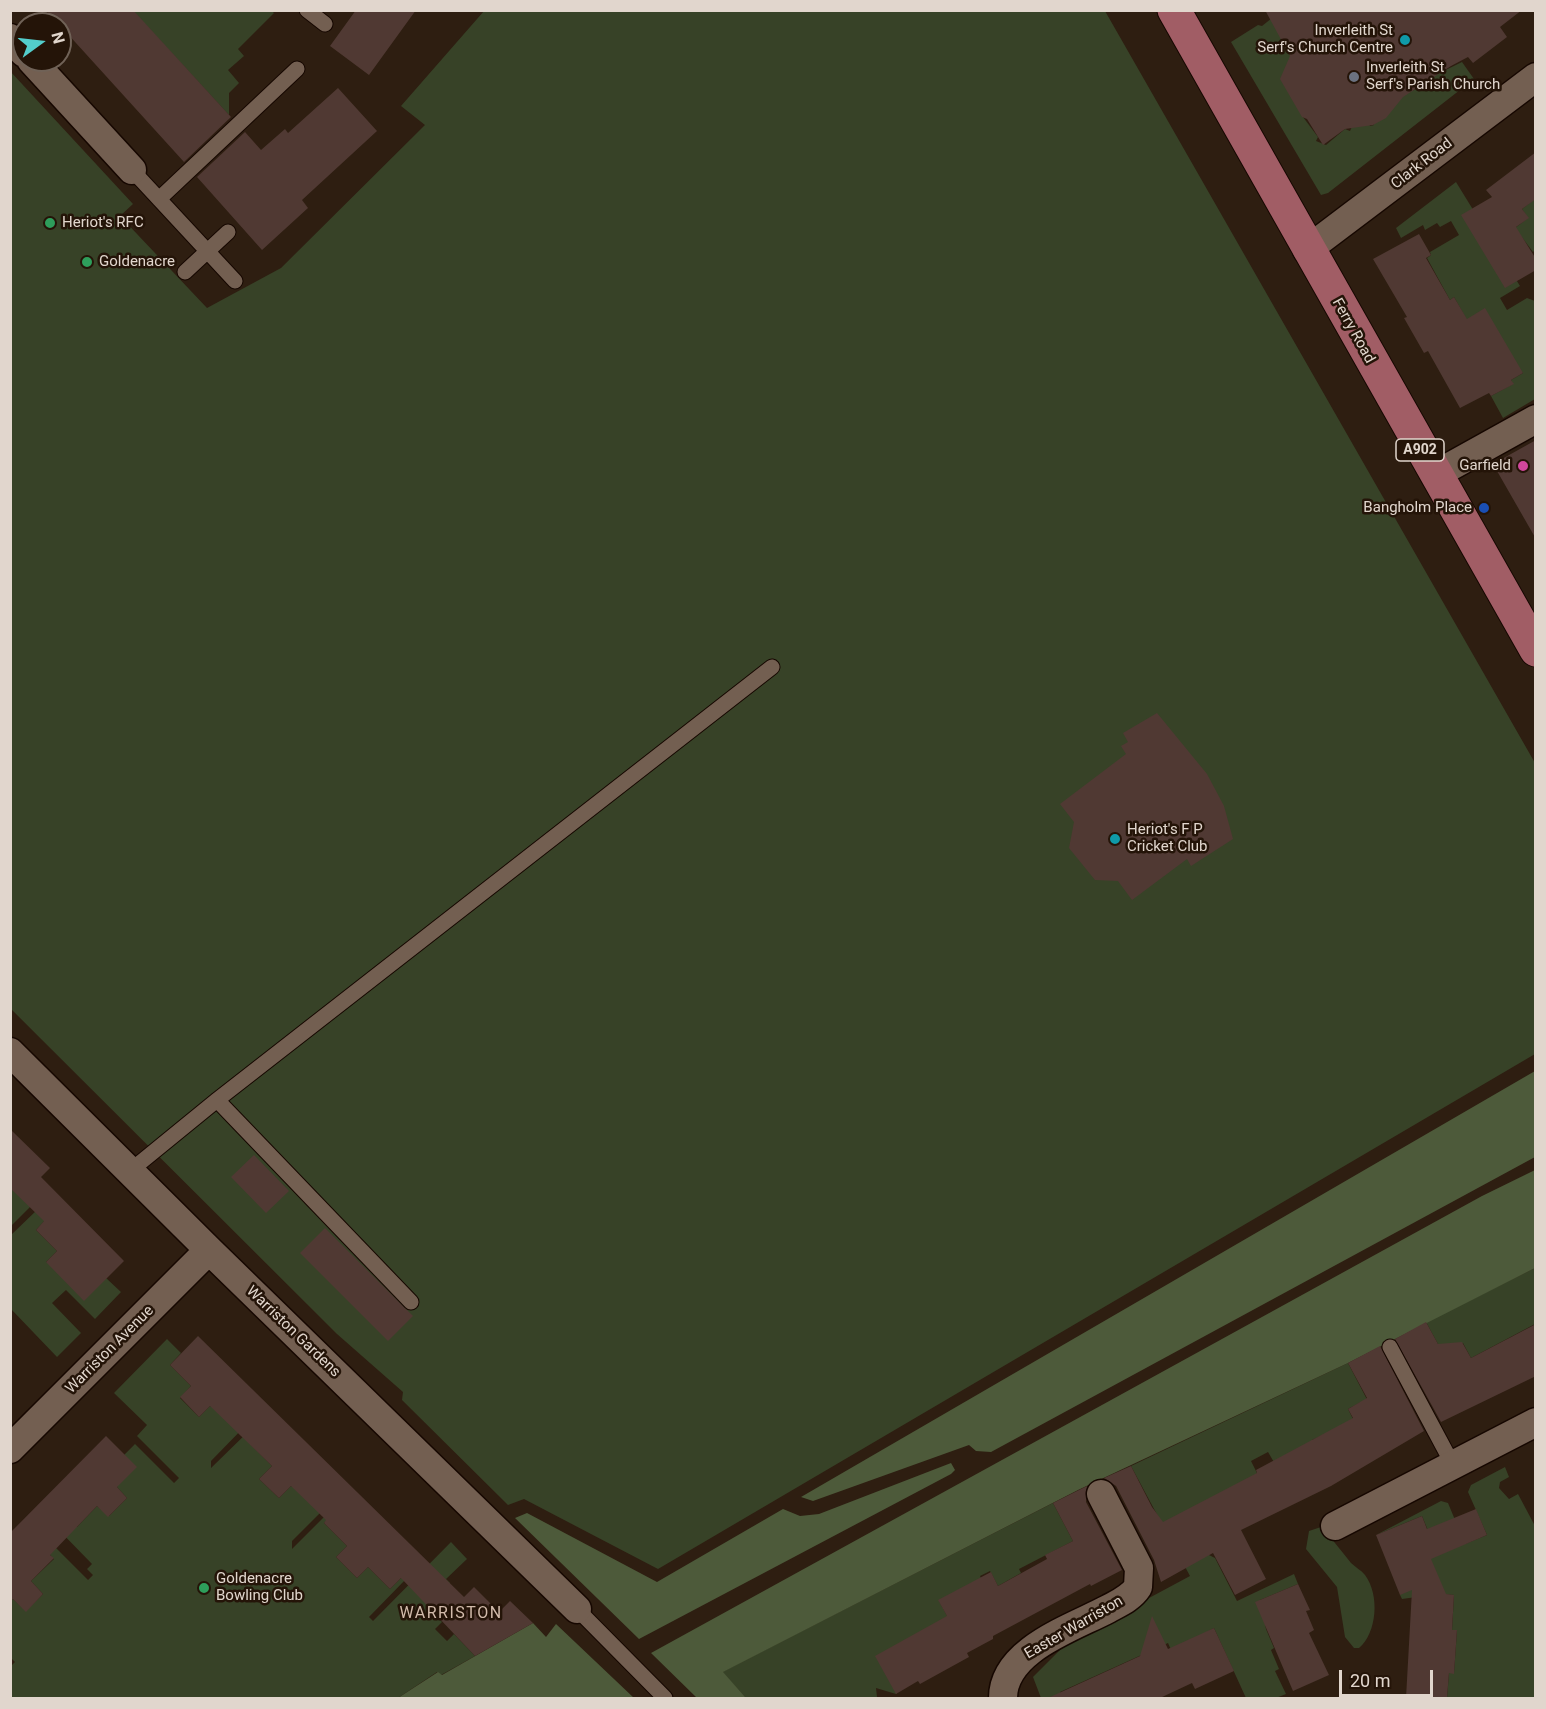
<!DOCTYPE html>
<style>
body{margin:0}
#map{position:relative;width:1546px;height:1709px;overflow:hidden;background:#2e1e11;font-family:Roboto,sans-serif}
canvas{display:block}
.frame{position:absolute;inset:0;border:12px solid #e1d6cd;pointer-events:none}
.north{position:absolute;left:12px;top:12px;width:60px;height:60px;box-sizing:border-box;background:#241408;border:2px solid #706257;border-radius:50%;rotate:75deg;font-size:16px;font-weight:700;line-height:24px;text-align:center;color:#e1d6cd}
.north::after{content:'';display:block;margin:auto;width:21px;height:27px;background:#53cdcb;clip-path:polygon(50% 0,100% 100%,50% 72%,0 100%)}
.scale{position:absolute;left:1339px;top:1670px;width:94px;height:27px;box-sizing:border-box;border:3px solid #e1d6cd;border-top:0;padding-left:8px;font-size:18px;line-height:21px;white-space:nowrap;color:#e1d6cd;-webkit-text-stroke:4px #241408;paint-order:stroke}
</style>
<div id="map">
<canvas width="1546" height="1709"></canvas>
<div class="frame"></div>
<div class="north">N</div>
<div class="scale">20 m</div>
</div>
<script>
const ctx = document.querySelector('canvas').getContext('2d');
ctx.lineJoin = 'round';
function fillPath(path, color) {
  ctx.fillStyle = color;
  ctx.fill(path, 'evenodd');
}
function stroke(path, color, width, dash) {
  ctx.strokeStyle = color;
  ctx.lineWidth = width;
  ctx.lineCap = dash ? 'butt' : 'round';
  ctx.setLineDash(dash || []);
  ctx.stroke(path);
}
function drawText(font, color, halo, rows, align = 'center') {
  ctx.font = font + ' Roboto,sans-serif';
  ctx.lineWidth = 5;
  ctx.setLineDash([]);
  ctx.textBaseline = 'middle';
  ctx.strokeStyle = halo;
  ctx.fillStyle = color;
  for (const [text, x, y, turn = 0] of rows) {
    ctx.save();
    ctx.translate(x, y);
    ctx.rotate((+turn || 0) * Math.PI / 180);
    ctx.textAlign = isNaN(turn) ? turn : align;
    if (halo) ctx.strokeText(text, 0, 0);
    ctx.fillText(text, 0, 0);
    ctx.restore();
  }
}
const green = new Path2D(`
 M271,10L274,13L238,49L244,56L228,70L239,83L229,93V115L133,11Z
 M484,11H1105L1535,763V1054L658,1569L524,1499L508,1505L402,1400L403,1392L337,1334L11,1009L10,71L133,204L120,216L207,308L281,268L425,125L401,106Z
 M1272,18L1290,55L1303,117L1318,137L1316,141L1326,145L1345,129L1350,131L1354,122H1368L1370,126L1374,125L1373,121L1407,90L1412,91L1418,88L1419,83L1462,62L1474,79L1328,193L1321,195L1231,42L1258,25L1262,26Z
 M1456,182L1520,286L1500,298L1507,310L1527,298L1535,301V399L1503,418L1491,396L1513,384L1511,380L1523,373L1467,320L1454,297L1450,300L1427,258L1431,255L1430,252L1459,235L1451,221L1440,227L1437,223L1425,230L1423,225L1401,238L1396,228Z
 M1535,199V250L1533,252L1515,228L1528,218L1522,209Z
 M10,1188L43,1194L11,1226H10Z
 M38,1209L47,1218L36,1230L57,1251L46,1262L106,1278L121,1292L95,1319L66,1290L52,1303L81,1333L57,1357L11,1309V1235Z
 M1535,1268V1324L1471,1358L1463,1343L1452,1345L1451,1368L1426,1322Z
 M167,1339L181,1353L170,1365L191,1386L180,1398L199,1417L210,1406L250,1421L211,1461V1468L255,1425L251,1445L272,1466L259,1479L279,1498L291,1486L332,1501L292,1541V1549L335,1506L338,1509L324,1523L347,1546L336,1557L357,1578L368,1567L390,1589L403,1576L406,1579L369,1617L373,1621L451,1542L467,1559L446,1579L450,1583L427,1605L442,1622L435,1629L447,1641L454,1634L475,1656L441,1675L437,1672L398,1698H11V1666L15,1662L11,1658V1601L13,1599L26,1611L43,1594L31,1581L54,1559L37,1541L43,1535L88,1580L93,1575L87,1569L92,1564L54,1525L64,1515L77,1527L97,1506L109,1516L127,1498L117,1487L124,1455L135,1444L174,1483L179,1478L137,1436L147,1425L114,1393Z
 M1348,1363L1373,1411L1361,1402L1348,1409L1354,1421L1312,1440L1313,1443L1275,1464L1268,1452L1251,1461L1257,1473L1205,1549L1209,1555L1215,1558L1237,1601L1294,1574L1298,1584L1260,1600L1266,1629L1274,1648L1271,1650L1279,1669L1275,1671L1286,1694L1276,1698H1246L1214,1628L1172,1652L1168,1643L1060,1692L1061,1696L1041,1698L1033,1677L1069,1641L1190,1576L1131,1466Z
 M1505,1467L1509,1477L1500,1482L1499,1488L1509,1499L1518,1494L1535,1526V1698H1447L1449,1673H1454L1457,1630H1452L1454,1595L1438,1594L1402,1599L1400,1595L1424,1541L1431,1538L1422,1516L1376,1535L1441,1501L1448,1503L1465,1544L1487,1535L1468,1492L1471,1485Z
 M1053,1503L1073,1541L1019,1569L1021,1573L998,1586L990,1571L980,1576L987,1591L939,1601L950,1621L896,1694L876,1688L877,1697L872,1698H746L722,1672Z
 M1321,1527C1332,1538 1341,1551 1351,1563C1355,1567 1361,1570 1365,1575C1380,1595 1377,1633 1359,1648H1354L1345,1637L1337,1587L1306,1549L1309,1531Z`);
const forest = new Path2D(`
 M1535,1071V1157L991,1452L976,1451L969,1445L813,1501L801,1497Z
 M1535,1170V1268L1348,1363L1078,1490L723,1672L746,1698H697L651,1653L1482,1196Z
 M951,1463L955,1470L951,1474L639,1639L515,1518L527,1513L657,1582L783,1509L800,1516L819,1514Z
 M533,1623L546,1637L556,1624L634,1698H398L438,1672L442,1675Z`);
const building = new Path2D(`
 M46,10H133L231,117L184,162Z
 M356,10H416L369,75L330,46Z
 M1265,10H1522L1500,27L1507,37L1473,63L1468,57L1451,66L1403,97L1386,118L1373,125L1345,129L1323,145L1307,119L1302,117L1280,79L1290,56Z
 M338,88L377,131L302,200L308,208L262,250L197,177L245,132L261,150L285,129L288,133Z
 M1536,152V199L1522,209L1529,218L1516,227L1536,259V270L1505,288L1461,215L1492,197L1486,190Z
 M1419,234L1431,255L1426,258L1450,300L1454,297L1467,319L1485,308L1523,373L1511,380L1514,384L1491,396L1489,393L1460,408L1428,351L1424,353L1404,318L1407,317L1373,259Z
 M1536,440V539L1493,464Z
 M1157,713L1207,774L1224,806L1233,839L1191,866L1187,859L1132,900L1118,881L1095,880L1069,848L1074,822L1060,804L1126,754L1121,746L1128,742L1123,733Z
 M10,1129L50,1168L41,1177L124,1261L84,1301L46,1262L57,1251L36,1230L44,1221L10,1188Z
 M254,1155L289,1191L266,1213L231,1177Z
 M325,1228L413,1316L388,1341L300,1253Z
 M1426,1322L1438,1344L1462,1342L1471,1358L1536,1324V1376L1441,1422L1395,1339Z
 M198,1336L464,1597L474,1587L499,1612L510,1601L533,1623L475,1656L401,1578L390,1589L368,1567L357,1578L336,1557L347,1546L324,1523L326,1520L291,1486L279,1498L259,1479L272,1466L210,1406L199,1417L180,1397L191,1386L170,1365Z
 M1380,1346L1424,1431L1331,1486L1241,1530L1266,1579L1235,1595L1213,1553L1161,1582L1154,1560L1116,1486L1104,1478L1131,1466L1152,1507L1163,1522L1257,1473L1256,1470L1353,1418L1348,1409L1367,1398L1348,1363Z
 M106,1436L137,1467L117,1487L127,1498L108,1517L97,1506L50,1555L54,1558L31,1581L43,1594L26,1612L13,1599L10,1602V1533Z
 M1087,1486L1086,1502L1122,1570L1091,1586L1090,1584L993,1636V1639L967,1653L969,1657L920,1684L918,1681L896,1694L875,1656L947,1616L938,1600L991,1572L998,1586L1047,1559L1045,1555L1073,1541L1053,1503Z
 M1476,1509L1487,1535L1431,1559L1446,1594L1454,1595L1452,1630H1457L1454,1674L1449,1673L1447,1698H1406L1412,1590L1400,1595L1376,1535L1422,1516L1427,1529Z
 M1298,1584L1310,1610L1306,1611L1314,1630L1309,1633L1329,1675L1293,1691L1255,1602Z
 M1152,1616L1168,1649L1214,1628L1234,1671L1195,1689L1192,1683L1160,1698H1048L1140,1656Z`);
const lane = new Path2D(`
 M307,10L325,24
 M132,170L235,281
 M159,199L297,69
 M185,272L228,232
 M217,1100L411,1302
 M130,1171L217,1100L772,667
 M1390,1347L1453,1465
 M577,1609L665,1698`);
const street = new Path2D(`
 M10,38L24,53
 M31,60L132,170
 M1307,250L1536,77
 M1435,475L1536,419
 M10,1052L209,1250L577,1609
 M10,1449L209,1250
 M1335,1526L1536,1422
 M1003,1698C1003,1650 1072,1628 1108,1609C1119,1603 1131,1598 1138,1587L1139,1568L1101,1494`);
const primary = new Path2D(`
 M1174,10L1536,650`);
const markers = [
 [1405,40,6,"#0f9aa8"],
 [1354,77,6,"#6b7280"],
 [50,223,6,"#2e9e5b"],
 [87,262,6,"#2e9e5b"],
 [1523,466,6,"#d1479c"],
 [1484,508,6,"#1a4fb4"],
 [1115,839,6,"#0f9aa8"],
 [204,1588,6,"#2e9e5b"]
];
const shields = [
 [1420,450,48]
];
const shieldNames = [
 ["A902",1420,450]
];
const poiNames = [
 ["Inverleith St",1393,31,"right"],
 ["Serf's Church Centre",1393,48,"right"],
 ["Inverleith St",1366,68],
 ["Serf's Parish Church",1366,85],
 ["Heriot's RFC",62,223],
 ["Goldenacre",99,262],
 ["Garfield",1511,466,"right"],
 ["Bangholm Place",1472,508,"right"],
 ["Heriot's F P",1127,830],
 ["Cricket Club",1127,847],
 ["Goldenacre",216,1579],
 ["Bowling Club",216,1596]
];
const streetNames = [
 ["Clark Road",1422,164,-38],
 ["Ferry Road",1353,331,61],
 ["Warriston Gardens",293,1332,44],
 ["Warriston Avenue",110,1350,-45],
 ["Easter Warriston",1074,1628,-30]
];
const neighbourhoodNames = [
 ["WARRISTON",451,1614]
];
fillPath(green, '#374227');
fillPath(forest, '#4d5a3a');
fillPath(building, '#503933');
stroke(lane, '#160700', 17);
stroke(street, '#160700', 31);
stroke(primary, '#160700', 35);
stroke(lane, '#735f51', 15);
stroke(street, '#735f51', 28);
stroke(primary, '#a15d65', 33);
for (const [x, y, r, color] of markers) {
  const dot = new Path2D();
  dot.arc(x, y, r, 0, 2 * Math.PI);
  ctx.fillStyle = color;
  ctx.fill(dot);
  stroke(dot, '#241408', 2);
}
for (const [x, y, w] of shields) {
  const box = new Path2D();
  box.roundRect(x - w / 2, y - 11, w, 22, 4.5);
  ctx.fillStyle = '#241408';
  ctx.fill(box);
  stroke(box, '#e1d6cd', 1.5);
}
drawText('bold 14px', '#e1d6cd', null, shieldNames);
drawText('15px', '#e1d6cd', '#241408', poiNames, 'left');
drawText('15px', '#e1d6cd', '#241408', streetNames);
ctx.letterSpacing = '1.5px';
drawText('16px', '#d2bbab', '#241408', neighbourhoodNames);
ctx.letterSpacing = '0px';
</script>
